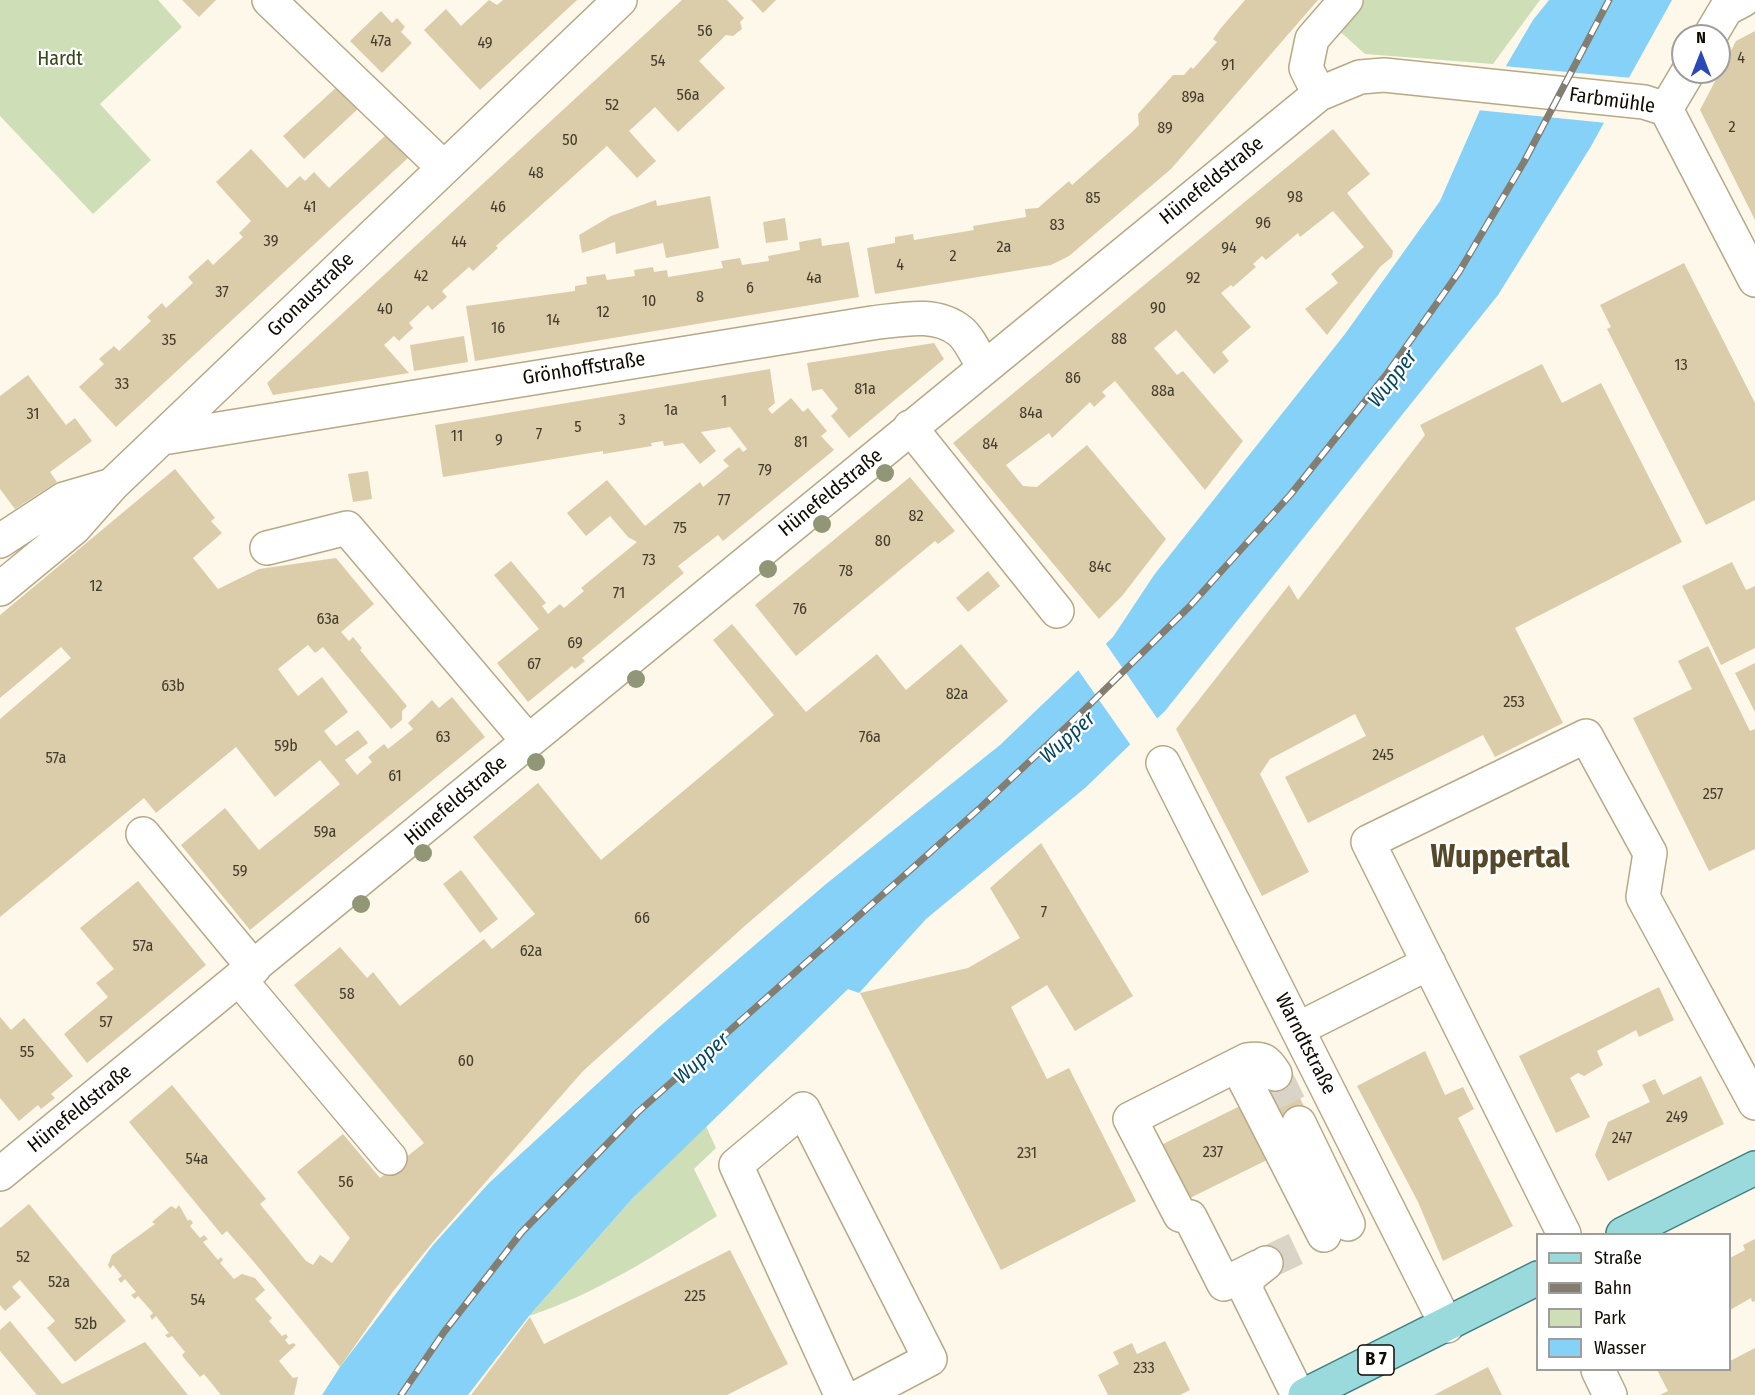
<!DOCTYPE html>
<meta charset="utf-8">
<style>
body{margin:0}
#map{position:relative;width:1755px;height:1395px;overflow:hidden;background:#fef8ea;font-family:"Fira Sans Condensed",sans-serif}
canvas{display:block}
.legend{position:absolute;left:1536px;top:1233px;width:195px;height:138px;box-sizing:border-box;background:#fff;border:2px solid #9f9d9a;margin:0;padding:8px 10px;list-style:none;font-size:18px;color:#100b02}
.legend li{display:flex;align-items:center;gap:12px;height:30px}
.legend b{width:30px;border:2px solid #9f9d9a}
.north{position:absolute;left:1671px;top:24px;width:60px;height:60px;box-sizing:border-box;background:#fff;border:2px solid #9f9d9a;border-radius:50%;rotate:0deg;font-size:16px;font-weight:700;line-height:24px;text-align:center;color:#100b02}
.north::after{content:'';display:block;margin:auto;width:21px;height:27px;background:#2b48b8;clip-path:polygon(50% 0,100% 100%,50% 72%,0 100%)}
</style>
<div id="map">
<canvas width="1755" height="1395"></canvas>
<ul class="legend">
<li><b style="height:8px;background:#9adadc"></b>Straße</li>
<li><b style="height:8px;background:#837d72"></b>Bahn</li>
<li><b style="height:16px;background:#cedfb7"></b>Park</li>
<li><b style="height:16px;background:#85d1f8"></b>Wasser</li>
</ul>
<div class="north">N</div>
</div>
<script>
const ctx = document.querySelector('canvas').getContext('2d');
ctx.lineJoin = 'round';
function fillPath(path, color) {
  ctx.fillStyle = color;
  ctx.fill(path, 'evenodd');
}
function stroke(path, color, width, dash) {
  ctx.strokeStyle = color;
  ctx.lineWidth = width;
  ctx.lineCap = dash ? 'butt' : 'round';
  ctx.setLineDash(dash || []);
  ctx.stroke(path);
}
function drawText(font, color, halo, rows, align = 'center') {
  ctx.font = font + ' "Fira Sans Condensed",sans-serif';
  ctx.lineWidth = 4.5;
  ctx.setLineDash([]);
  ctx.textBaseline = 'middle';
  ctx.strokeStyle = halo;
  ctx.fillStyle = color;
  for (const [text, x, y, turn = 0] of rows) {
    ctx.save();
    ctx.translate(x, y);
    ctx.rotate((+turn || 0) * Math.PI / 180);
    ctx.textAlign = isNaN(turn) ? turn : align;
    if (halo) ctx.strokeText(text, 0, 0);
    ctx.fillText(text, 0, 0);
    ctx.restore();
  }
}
const green = new Path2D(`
 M0,0H158L182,27L100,104L151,160L93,214L0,116Z
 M1360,0H1540L1493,64L1365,54L1335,27Z
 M706,1126L716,1148L694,1169L717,1216C656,1255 598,1293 529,1316L632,1199Z`);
const water = new Path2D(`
 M1549,0H1672L1590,148L1498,295L1165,711L1085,788L926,919L859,993L848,989L632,1199L529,1316L468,1395H322L340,1367L433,1245L489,1183L658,1028L826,884L1000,745L1113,637L1154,575L1345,334L1440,201L1480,110L1533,20Z`);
const pier = new Path2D(`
 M1503,66L1632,78L1607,123L1477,110Z
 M1104,641L1159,721L1132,747L1076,667Z`);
const building = new Path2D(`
 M182,0H216L199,17Z
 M489,0L497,5L503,0H577L480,90L424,30L446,9L461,26Z
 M682,0H727L744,18L740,22L742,29L733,36L726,35L699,61L725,88L678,132L655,107L629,131L656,161L637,178L607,146L496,246L498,248L473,271L469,267L442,291L447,297L432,310L428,305L409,323L413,328L399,341L394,336L384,345L409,373L273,395L267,383Z
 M751,0H776L763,13Z
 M1245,0H1318L1171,169L1069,256L1051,265L875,294L867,248L895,243V237L913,234L914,240L974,230L973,226L1026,217L1025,209L1038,208L1069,181L1072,185L1131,133L1139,125L1138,114L1173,75H1184L1191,67L1193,69L1217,42L1213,39L1221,28Z
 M381,11L392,23L397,18L405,27L401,32L412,43L382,73L350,41Z
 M1755,31V220L1700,110L1736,41Z
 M339,85L360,107L304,159L283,136Z
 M1333,129L1370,174L1347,193L1393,251L1392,257L1380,267L1327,335L1305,309L1338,283L1331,274L1364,247L1333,211L1300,237L1298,233L1266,260L1262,256L1253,264L1256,267L1233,287L1231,285L1221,293L1251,327L1222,352L1229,361L1214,374L1176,330L1154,348L1177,375L1183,371L1243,441L1205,490L1115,381L1102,392L1106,396L1094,407L1090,402L1052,438L1049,433L1006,465L1023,486L1037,487L1087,445L1166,539L1122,596L1099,619L953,443Z
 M387,134L409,157L116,427L79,387L104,364L99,359L114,346L119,351L151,321L147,317L162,303L166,308L193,283L188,277L208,259L213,265L243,237L239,233L251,221L216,182L251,149L287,188L300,176L305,181L314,172L329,188Z
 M710,196L719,248L666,258L663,243L616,254L615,242L582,253L579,235L611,216L656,200L657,206Z
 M785,218L788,240L766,243L763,222Z
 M821,238L822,246L849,242L859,297L475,361L466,306L575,291V286L587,284L586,277L605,274L607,280L635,276L634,270L653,267L654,272L667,270L668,277L723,268L721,261L740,258L742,265L769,261L768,256L800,250L799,242Z
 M1684,263L1755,403V500L1706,525L1607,329L1611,327L1600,305Z
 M464,336L468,362L414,371L410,345Z
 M934,343L944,359L849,438L831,416L838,409L822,389L812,391L807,363Z
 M1542,364L1562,403L1601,383L1682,542L1515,628L1563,723L1495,757L1483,735L1308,823L1285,777L1366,736L1355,714L1270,759L1260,774L1309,872L1262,896L1176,729L1289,585L1298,600L1425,435L1420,425Z
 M770,369L775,403L768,409L772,414L791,398L803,412L808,408L827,431L821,436L834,450L723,541L718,535L678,566L684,573L582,658L585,661L575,669L572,666L528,702L497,663L539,629L494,575L511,561L546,603L542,606L548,614L560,604L564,608L584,591L581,588L637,542L628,537L610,516L586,536L567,513L607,480L645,526L700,482L703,487L729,466L723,460L739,447L743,452L747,449L730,427L701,432L716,451L700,464L683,443L664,446L663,441L651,443L652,446L603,454V451L443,477L435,425Z
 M28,375L66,425L75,418L92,441L50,472L57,482L15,509L0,489V396Z
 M175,469L215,518L211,521L222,533L193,558L218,589L259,569L336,558L374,604L341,632L349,641L353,637L362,648L360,650L407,706L402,711V720L391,729L323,647L315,653L308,645L278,669L298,696L322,677L348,712L324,731L336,746L358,730L368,743L345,760L357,775L372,762L368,757L384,744L388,749L413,729L408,723L432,700L439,708L452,697L485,737L250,930L181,845L225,808L259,850L340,784L320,760L275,797L236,747L156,813L144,798L0,917V719L71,658L61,647L0,698V615Z
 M368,471L372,499L353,502L348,474Z
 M910,477L955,531L938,544L935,541L796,656L755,605Z
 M1732,562L1746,590L1755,586V648L1721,665L1682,586Z
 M988,571L1000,586L968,612L956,598Z
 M732,624L806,712L877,654L906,690L961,644L1008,701L747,924L583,1071L433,1242L391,1294L340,1367L254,1262L227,1231L222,1235L129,1122L172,1085L266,1199L260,1204L306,1261L313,1265L320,1255L332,1263L350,1238L297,1172L343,1134L380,1178L424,1143L294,985L340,947L367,978L373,972L400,1006L484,939L492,949L535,914L473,837L538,783L601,860L774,715L713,640Z
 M1708,646L1750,731L1755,729V849L1709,871L1633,718L1692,689L1678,661Z
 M1755,663V712L1735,673Z
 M1041,843L1133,996L1075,1031L1047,985L1011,1007L1047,1079L1069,1068L1136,1201L1001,1270L860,993L968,968L1020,938L990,888Z
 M461,870L498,919L480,933L443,884Z
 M138,881L206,965L87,1063L64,1034L108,997L96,983L114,969L80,928Z
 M1659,987L1674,1020L1639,1037L1636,1030L1597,1051L1603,1065L1584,1076L1578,1073L1570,1078L1590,1117L1556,1133L1519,1056Z
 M0,1017L11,1030L24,1018L73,1076L51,1094L55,1098L41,1109L38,1105L19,1121L0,1098Z
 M1425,1051L1445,1095L1463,1087L1474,1109L1458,1118L1513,1226L1443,1261L1418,1202L1357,1086Z
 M1285,1069L1310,1118L1287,1130L1262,1081Z
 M1701,1076L1724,1124L1608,1181L1595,1155L1608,1122L1650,1102L1642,1085L1655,1079L1663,1095Z
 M1240,1106L1267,1160L1186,1200L1159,1146Z
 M29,1204L126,1321L75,1362L47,1328L55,1321L20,1280L12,1287L21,1297L5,1311L0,1305V1228Z
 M179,1205L188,1221L190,1219L193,1223L190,1226L200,1238L204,1235L208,1239L203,1242L218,1260L221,1257L223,1260L220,1263L234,1279L242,1274L255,1278L265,1290L255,1299L272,1318L269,1321L282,1336L286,1334L288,1337L285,1340L289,1345L293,1343L296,1345L279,1361L293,1378L298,1377L294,1395H221L204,1374L200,1377L184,1358L182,1355L185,1352L172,1336L168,1338L165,1335L169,1333L156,1316L152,1320L150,1316L153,1313L138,1296L135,1299L131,1295L136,1292L125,1279L121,1283L118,1279L122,1276L113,1265L110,1269L108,1265L112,1255L155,1224L152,1222L171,1206L176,1209Z
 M1755,1239V1301L1752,1302L1751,1298L1730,1310V1258L1745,1250L1743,1245Z
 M730,1250L788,1364L727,1395H471L530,1317L544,1344Z
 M10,1321L62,1384L145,1342L188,1395H37L0,1351V1330Z
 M1165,1341L1190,1390L1180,1395H1108L1098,1375L1119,1364L1113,1352L1132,1343L1137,1354Z
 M1755,1348V1395H1660L1668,1391L1657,1370H1730V1361Z
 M1488,1367L1502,1395H1434Z`);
const minorTunnel = new Path2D(`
 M1275,1074L1299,1123
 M1266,1263L1304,1245`);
const minor = new Path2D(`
 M269,0L444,168
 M1710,36L1726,9L1743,0
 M1319,94L1306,68L1312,39L1346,0
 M1666,109L1688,72
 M910,427L1057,611
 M163,438L872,323C901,320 935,311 960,331C970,339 977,357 984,367
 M0,541L64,499L112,485
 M267,548L347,528L528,741
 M0,589L74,528L112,485L620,0
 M1163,763L1447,1326
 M143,834L254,968
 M240,980L390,1158
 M1298,1029L1429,963
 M1237,1065L1324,1235
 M1299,1123L1348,1224
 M0,1174L1319,94L1360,77L1384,75L1644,102L1666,109L1755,280
 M1564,1234L1368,842L1586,736L1650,853L1643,897L1755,1103
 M1266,1263L1247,1278V1292L1298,1395
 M1258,1267L1224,1284L1190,1217L1180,1215L1130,1119L1247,1060C1263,1057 1267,1061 1275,1074
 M1598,1370L1610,1395
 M839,1390L736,1165L803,1109L930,1359L862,1395`);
const major = new Path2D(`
 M1623,1234L1755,1168
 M1305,1395L1538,1278`);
const rail = new Path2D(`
 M401,1395L444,1332L521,1233L638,1112L980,808L1079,715L1189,607L1291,494L1386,375L1459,272L1524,162L1609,0`);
const trees = [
 [885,473],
 [822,524],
 [768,569],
 [636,679],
 [536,762],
 [423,853],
 [361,904]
];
const numberNames = [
 ["56",705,32],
 ["47a",381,42],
 ["49",485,44],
 ["4",1741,59],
 ["54",658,62],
 ["91",1228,66],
 ["56a",688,96],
 ["89a",1193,98],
 ["52",612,106],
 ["2",1732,128],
 ["89",1165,129],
 ["50",570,141],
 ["48",536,174],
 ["98",1295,198],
 ["85",1093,199],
 ["41",310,208],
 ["46",498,208],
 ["96",1263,224],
 ["83",1057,226],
 ["39",271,242],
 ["44",459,243],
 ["2a",1004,248],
 ["94",1229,249],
 ["2",953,257],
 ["4",900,266],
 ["42",421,277],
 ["4a",814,279],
 ["92",1193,279],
 ["6",750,289],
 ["37",222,293],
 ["8",700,298],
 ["10",649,302],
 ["90",1158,309],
 ["40",385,310],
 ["12",603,313],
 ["14",553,321],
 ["16",498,329],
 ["88",1119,340],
 ["35",169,341],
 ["13",1681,366],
 ["86",1073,379],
 ["33",122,385],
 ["81a",865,390],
 ["88a",1163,392],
 ["1",724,402],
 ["1a",671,411],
 ["84a",1031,414],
 ["31",33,415],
 ["3",622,421],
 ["5",578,428],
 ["7",539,435],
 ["11",457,437],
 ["9",499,441],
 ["81",801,443],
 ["84",990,445],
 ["79",765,471],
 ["77",724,501],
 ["82",916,517],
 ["75",680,529],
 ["80",883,542],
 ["73",649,561],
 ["84c",1100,568],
 ["78",846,572],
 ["12",96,587],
 ["71",619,594],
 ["76",800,610],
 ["63a",328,620],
 ["69",575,644],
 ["67",534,665],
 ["63b",173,687],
 ["82a",957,695],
 ["253",1514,703],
 ["63",443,738],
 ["76a",870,738],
 ["59b",286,747],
 ["245",1383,756],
 ["57a",56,759],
 ["61",395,777],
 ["257",1713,795],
 ["59a",325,833],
 ["59",240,872],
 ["7",1044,913],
 ["66",642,919],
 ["57a",143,947],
 ["62a",531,952],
 ["58",347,995],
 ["57",106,1023],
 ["55",27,1053],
 ["60",466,1062],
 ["249",1677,1118],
 ["247",1622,1139],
 ["237",1213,1153],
 ["231",1027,1154],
 ["54a",197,1160],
 ["56",346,1183],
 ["52",23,1258],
 ["52a",59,1283],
 ["225",695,1297],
 ["54",198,1301],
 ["52b",86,1325],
 ["233",1144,1369]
];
const shields = [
 [1376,1360,36]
];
const shieldNames = [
 ["B 7",1376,1360]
];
const parkNames = [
 ["Hardt",60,59]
];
const streetNames = [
 ["Farbmühle",1612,101,8],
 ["Hünefeldstraße",1212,181,-39],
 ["Gronaustraße",311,295,-44],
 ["Grönhoffstraße",584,369,-9],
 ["Hünefeldstraße",831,493,-39],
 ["Hünefeldstraße",456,801,-40],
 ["Warndtstraße",1305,1044,63],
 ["Hünefeldstraße",80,1109,-39]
];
const waterNames = [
 ["Wupper",1393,379,-52],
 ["Wupper",1068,738,-42],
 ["Wupper",702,1059,-42]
];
const townNames = [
 ["Wuppertal",1500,858]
];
fillPath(green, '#cedfb7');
fillPath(water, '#85d1f8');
fillPath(pier, '#fef8ea');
fillPath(building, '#dbcdaa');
stroke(minorTunnel, '#dad4c7', 33, [33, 16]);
stroke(minor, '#b7a987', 36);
stroke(major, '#3e8180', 36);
stroke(minor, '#fff', 33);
stroke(major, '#9adadc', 33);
stroke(rail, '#837d72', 7);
stroke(rail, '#fff', 4.5, [14]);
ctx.fillStyle = '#919776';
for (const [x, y] of trees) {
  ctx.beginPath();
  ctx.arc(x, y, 9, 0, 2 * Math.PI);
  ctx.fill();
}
drawText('16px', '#433c2c', null, numberNames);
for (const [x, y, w] of shields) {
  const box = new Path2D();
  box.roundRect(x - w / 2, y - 15, w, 30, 4.5);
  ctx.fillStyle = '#fff';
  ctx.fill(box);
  stroke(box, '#100b02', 1.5);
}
drawText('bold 18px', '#100b02', null, shieldNames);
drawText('20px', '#374818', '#fff', parkNames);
drawText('20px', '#100b02', '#fff', streetNames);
drawText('italic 21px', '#044660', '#fff', waterNames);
drawText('bold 32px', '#55492a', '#fff', townNames);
</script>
